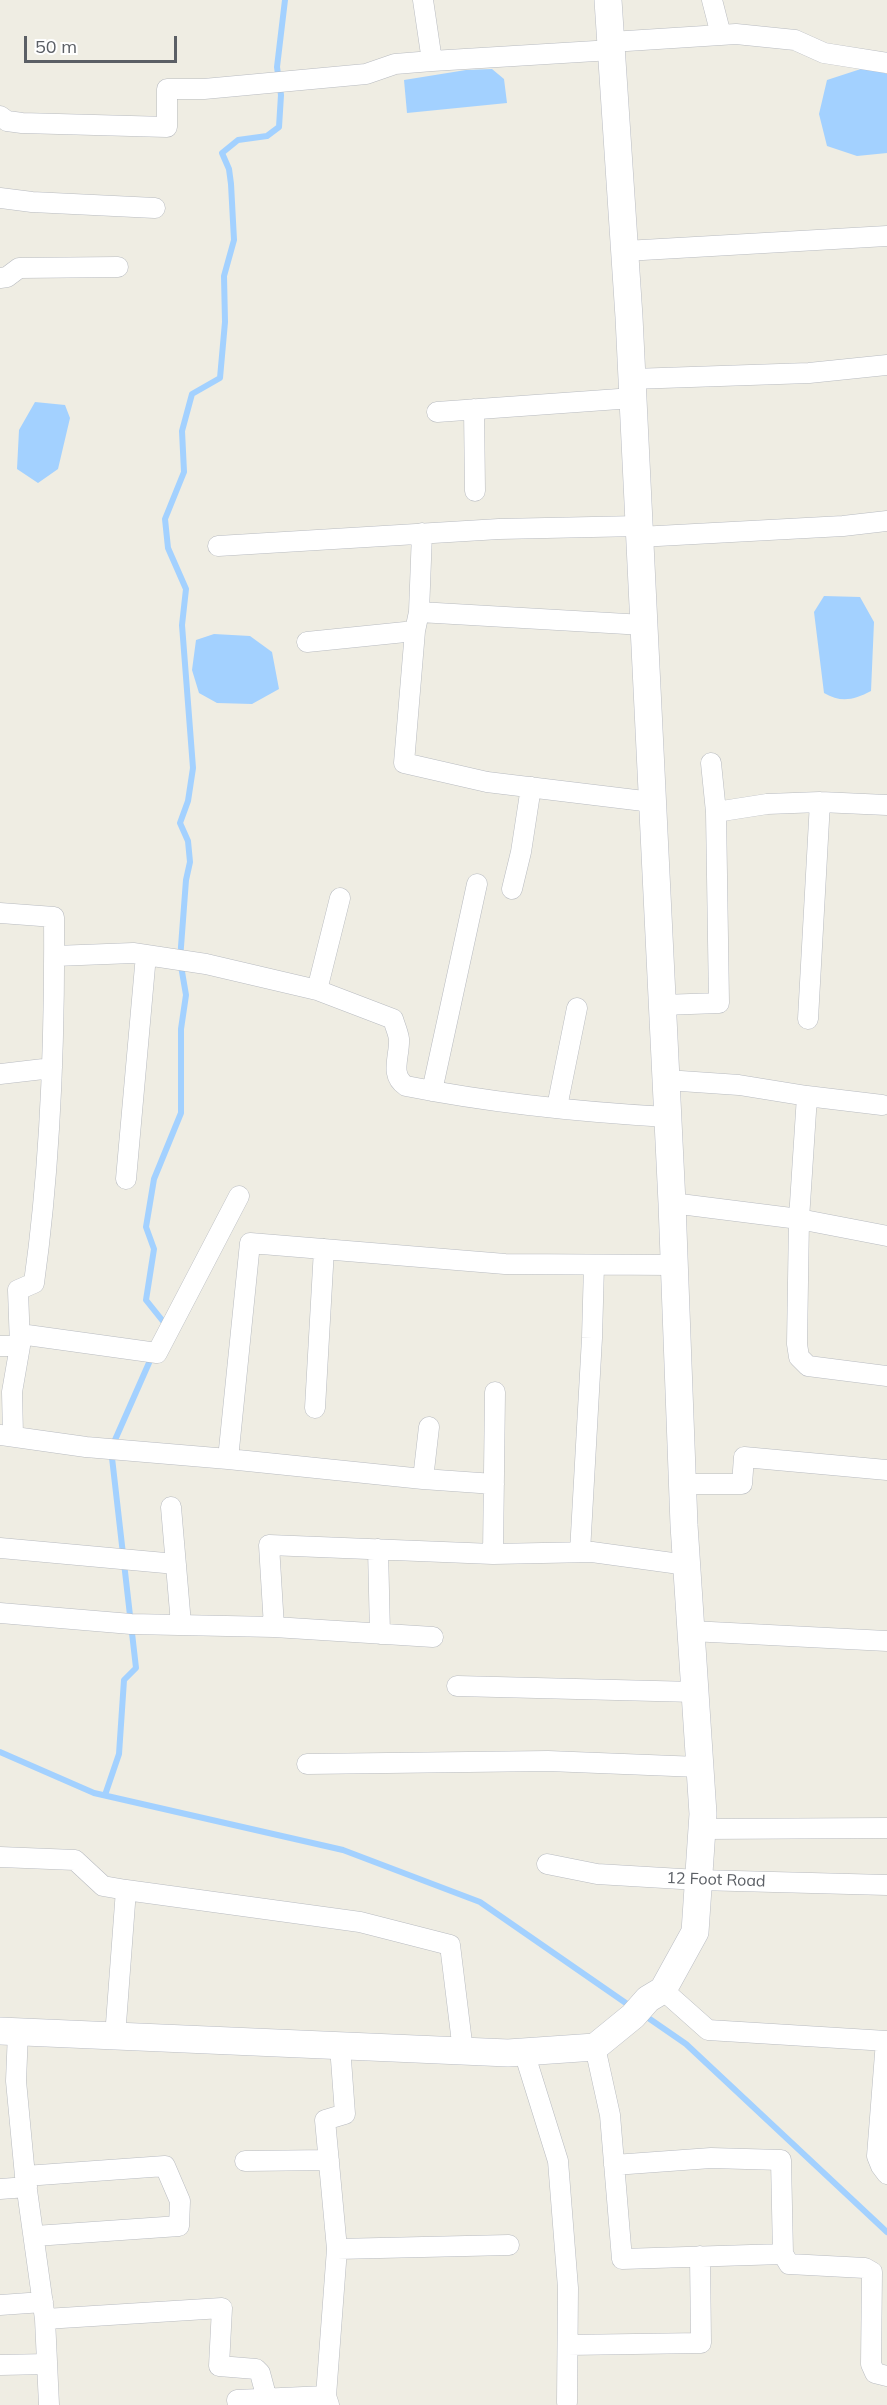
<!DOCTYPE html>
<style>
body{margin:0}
#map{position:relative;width:887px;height:2405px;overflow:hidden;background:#efede3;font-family:Mulish,sans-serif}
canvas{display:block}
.scale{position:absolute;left:24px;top:36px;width:153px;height:27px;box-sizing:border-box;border:3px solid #5b5f65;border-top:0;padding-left:8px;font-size:18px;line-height:21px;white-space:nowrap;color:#5b5f65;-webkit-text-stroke:4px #fff;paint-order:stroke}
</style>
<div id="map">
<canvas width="887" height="2405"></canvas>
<div class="scale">50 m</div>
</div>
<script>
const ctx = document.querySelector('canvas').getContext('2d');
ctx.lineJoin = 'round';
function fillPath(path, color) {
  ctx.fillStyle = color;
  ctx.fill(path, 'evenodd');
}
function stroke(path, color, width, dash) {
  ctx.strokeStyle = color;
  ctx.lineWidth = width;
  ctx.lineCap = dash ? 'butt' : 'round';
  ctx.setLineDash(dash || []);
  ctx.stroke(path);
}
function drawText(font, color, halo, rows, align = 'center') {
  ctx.font = font + ' Mulish,sans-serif';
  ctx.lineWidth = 5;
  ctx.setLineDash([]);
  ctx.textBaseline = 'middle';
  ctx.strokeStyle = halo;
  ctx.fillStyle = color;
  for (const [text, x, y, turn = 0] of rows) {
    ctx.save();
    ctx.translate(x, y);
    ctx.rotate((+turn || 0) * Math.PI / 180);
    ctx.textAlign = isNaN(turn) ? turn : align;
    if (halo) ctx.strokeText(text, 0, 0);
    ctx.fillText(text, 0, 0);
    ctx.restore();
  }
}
const water = new Path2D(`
 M870,66L887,74V153L857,156L827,146L819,114L827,80Z
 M492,69L504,79L507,103L407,113L404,80L466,70Z
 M35,402L65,405L70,418L58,469L38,483L17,469L19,430Z
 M824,596L860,597L874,622L871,691C854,700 841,703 824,693L814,612Z
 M214,634L250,636L272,652L279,689L252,704L217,703L199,693L192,670L196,640Z`);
const stream = new Path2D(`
 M164,1328L166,1325L146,1300L154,1249L146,1227L154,1179L181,1113V1029L186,995L180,960L186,880L190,862L188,841L180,823L188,801L193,768L182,625L186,589L168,548L165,519L184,472L182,431L192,394L220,378L225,322L224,276L234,240L231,184L229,169L222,153L238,140L267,136L279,127L281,95L277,67L285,0
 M0,1752L94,1793L343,1850L480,1902L633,2008
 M105,1795L119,1754L124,1680L136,1668L111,1449L152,1356
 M644,2015L686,2044L887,2232`);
const street = new Path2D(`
 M423,0L432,61
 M712,0L721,35
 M611,42L736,34L795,40L824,53L887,63
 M0,116L7,121L22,123L167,127V89H204L366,74L395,64L432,61L612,50
 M0,198L32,202L155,208
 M625,251L887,236
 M0,278L7,277L19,268L118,267
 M632,379L809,373L887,365
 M474,409L475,491
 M437,412L633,398
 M639,537L843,526L887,521
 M218,546L499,529L639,526
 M419,612L422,533
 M415,631L404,763L487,782L652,802
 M307,642L415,631L419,612L644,625
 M716,812L767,804L820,802L887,805
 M512,889L521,852L531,787
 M0,913L54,917C55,1039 51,1162 34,1283L18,1290L20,1346L12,1392L13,1435
 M55,956L133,953L206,964L317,990L393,1019C395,1026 398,1032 399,1039C400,1056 389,1075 406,1086C491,1103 580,1112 667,1117
 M317,990L340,898
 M662,1005L719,1003L716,812L711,763
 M808,1019L820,802
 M0,1074L52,1068
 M666,1080L739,1085L807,1096L882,1105
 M432,1091L477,884
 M807,1096L799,1219L797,1344L799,1357L808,1366L887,1376
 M557,1107L577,1008
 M126,1179L146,955
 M672,1203L799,1219L887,1236
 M20,1334L157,1353L239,1196
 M0,1346H20
 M315,1408L324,1249
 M0,1435L86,1447L228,1459L423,1479L429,1427
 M228,1459L250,1243L505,1264L674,1265
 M423,1479L494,1484
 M683,1484H742L744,1457L887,1470
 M171,1507L181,1624
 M0,1548L176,1564
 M378,1549L380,1634
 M580,1552L592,1338L594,1265
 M493,1554L495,1392
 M0,1613L131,1624L274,1627L433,1637
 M274,1627L269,1545L493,1554L592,1552L687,1565
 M691,1631L887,1641
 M457,1686L695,1692
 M307,1764L548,1761L699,1767
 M702,1829L887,1828
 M0,1857L75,1860L103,1886L126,1890
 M547,1864L597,1874L698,1880L887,1885
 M663,1990L708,2030L887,2041
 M18,2032L16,2081L25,2176L45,2319L49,2405
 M115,2037L126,1890L360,1922L450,1945L463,2051
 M886,2041L877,2156L881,2166L887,2174
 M595,2047L610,2115L622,2259L783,2254
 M524,2052L558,2161L568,2288L567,2402
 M245,2161L329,2160
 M614,2165L711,2158L781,2160L783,2254L789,2264L865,2268L872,2272L871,2364L875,2373L887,2376
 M25,2176L165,2166L180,2201L179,2226L35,2236
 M0,2189L27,2187
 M337,2249L509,2245
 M0,2305L43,2302
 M45,2319L222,2308L219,2366L256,2369L260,2373L267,2399
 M568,2345L701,2343L700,2256
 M0,2365L47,2364
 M238,2405L237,2400L326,2396
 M329,2405L326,2396L337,2249L325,2120L345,2114L340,2046`);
const secondary = new Path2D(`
 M0,2031L508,2053L595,2047L633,2016L648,1999L663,1990L695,1932L703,1814L684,1525L672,1203L629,317L608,0`);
const streetNames = [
 ["12 Foot Road",716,1880,2]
];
fillPath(water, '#a3d1ff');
stroke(stream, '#a3d1ff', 6);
stroke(street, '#b8bbc0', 21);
stroke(secondary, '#b9bcc3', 28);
stroke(street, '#fff', 20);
stroke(secondary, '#fff', 27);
drawText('16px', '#5b5f65', '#fff', streetNames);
</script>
